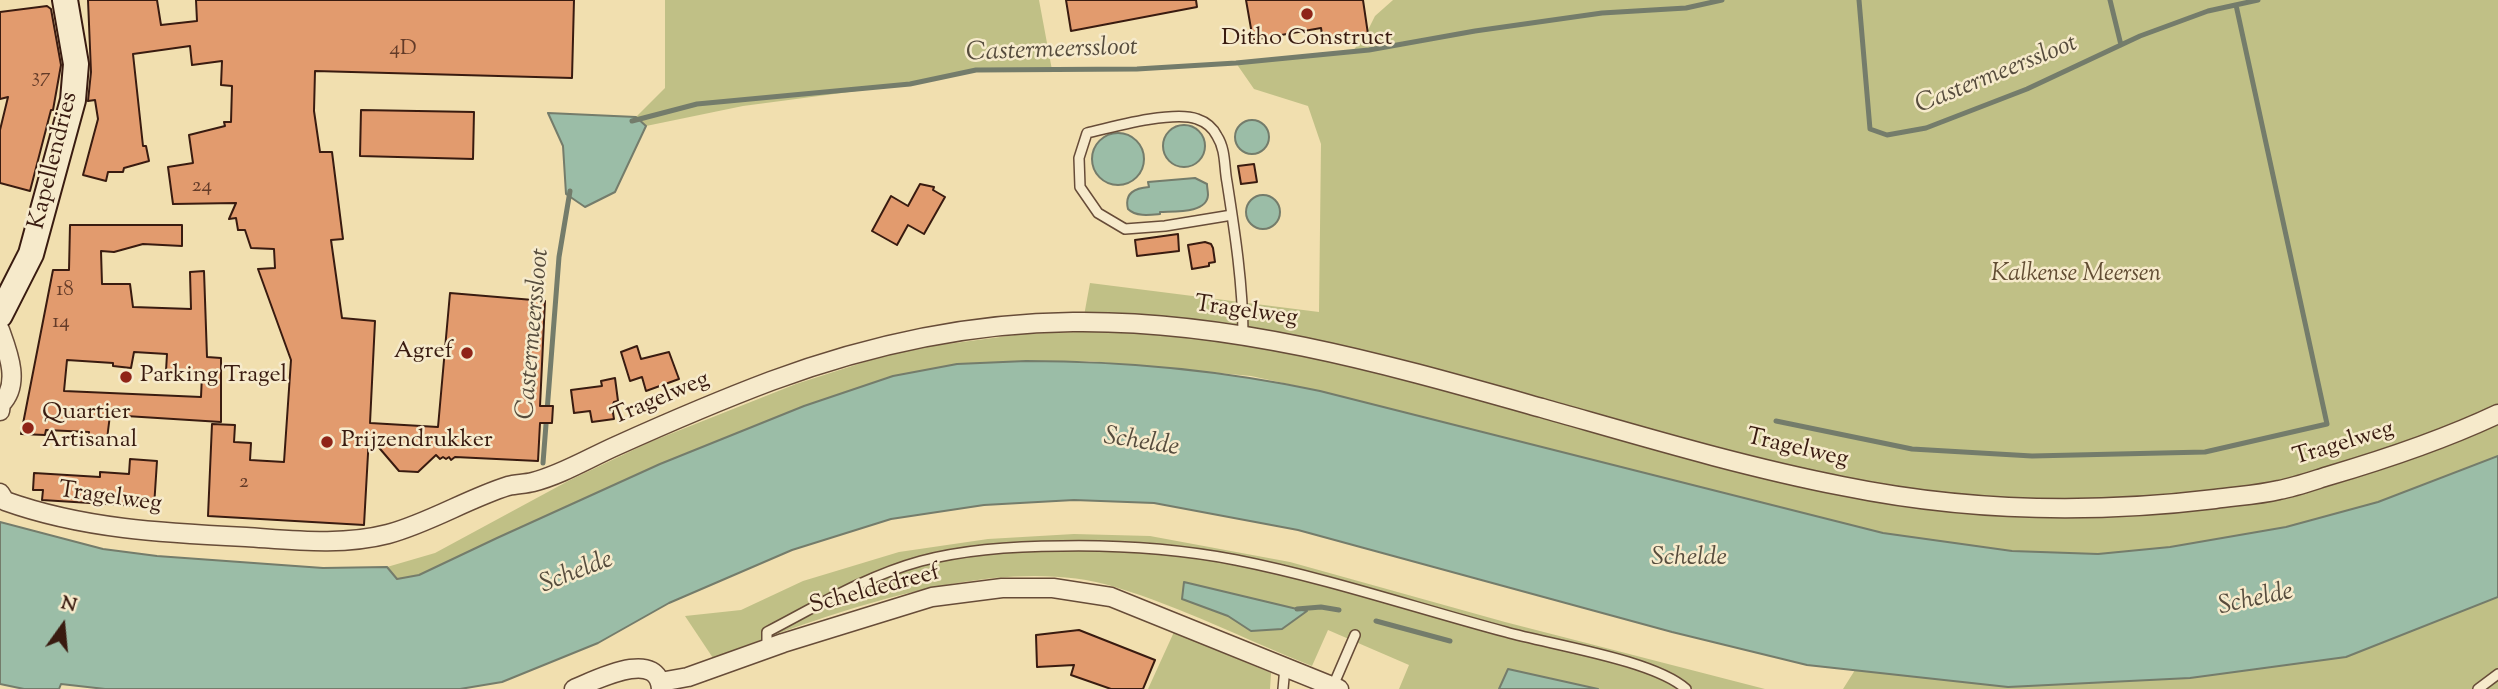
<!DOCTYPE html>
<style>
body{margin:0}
#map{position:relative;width:2498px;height:689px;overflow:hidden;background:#f1dfaf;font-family:"Sorts Mill Goudy",serif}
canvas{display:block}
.north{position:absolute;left:28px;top:591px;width:70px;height:70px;-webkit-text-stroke:5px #f6eacb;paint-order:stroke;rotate:15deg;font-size:19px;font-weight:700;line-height:28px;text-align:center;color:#391b10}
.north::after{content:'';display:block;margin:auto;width:24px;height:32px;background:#391b10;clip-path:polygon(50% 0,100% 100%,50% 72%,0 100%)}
</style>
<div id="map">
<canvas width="2498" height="689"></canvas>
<div class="north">N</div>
</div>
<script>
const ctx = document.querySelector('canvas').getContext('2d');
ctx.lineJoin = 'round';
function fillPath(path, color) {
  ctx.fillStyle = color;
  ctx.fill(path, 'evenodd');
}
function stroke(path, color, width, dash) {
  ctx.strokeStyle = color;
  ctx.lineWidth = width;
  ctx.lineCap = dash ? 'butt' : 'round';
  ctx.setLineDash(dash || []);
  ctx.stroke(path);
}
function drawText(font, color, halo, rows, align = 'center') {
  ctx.font = font + ' "Sorts Mill Goudy",serif';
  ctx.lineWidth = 5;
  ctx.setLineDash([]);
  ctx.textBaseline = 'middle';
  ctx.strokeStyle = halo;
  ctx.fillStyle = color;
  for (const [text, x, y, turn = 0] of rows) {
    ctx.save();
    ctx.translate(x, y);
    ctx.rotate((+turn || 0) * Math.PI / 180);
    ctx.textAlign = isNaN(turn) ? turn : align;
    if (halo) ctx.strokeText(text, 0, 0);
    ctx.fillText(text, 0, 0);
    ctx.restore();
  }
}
const green = new Path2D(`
 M665,0H1039L1052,70H976L910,84L743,106L646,126L636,117L665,88Z
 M1393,0H2498V456L2378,502L2286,527L2170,547L2098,554L2012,551L1883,533L1320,391L1251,376L1089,361L957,364L893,376L804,406L660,464L497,538L419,575L397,579L387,567L435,553L570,480L650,442L796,384L902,350L1023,334L1081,332L1090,283L1319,312L1321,144L1308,106L1254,89L1236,63L1353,51L1367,32L1375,16Z
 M1074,534L1150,536L1290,562L1505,622L1765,689H1598L1509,669L1499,689H1399L1409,665L1328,630L1312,666C1246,640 1182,607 1115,587C994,550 826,615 713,658L685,616L741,610L803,581L899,552L988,539Z
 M2498,597V689H1843L1855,670L2008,687L2346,657Z
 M1174,632L1271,673L1270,689H1148Z`);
const water = new Path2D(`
 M548,113L636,117L646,126L615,192L585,207L566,194L563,146Z
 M1235 137a17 17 0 1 1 34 0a17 17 0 1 1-34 0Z
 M1163 146a21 21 0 1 1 42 0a21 21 0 1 1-42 0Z
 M1092 159a26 26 0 1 1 52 0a26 26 0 1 1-52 0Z
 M1195,178L1207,184C1207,188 1208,191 1208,195C1207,214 1173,211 1160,212V214C1150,215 1136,217 1128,209C1124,193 1135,188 1149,187L1148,182Z
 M1246 212a17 17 0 1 1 34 0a17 17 0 1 1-34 0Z
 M1026,361C1127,361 1221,370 1320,391L1883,533L2012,551L2098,554L2170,547L2286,527L2378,502L2498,456V597L2346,657L2190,678L2008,687L1807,665L1672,632L1298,530L1154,503L1074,500L984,505L891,519L792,550L669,603L598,643L502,682L460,689H105L61,684L59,689H24L0,684V522L103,549L157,556L323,568L387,567L397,579L419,575L497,538L660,464L804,406L893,376L957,364Z
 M1184,582L1297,609L1307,611L1282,629L1251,631L1228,616L1182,599Z
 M1508,669L1598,689H1499Z`);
const stream = new Path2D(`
 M1859,0L1870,129L1887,135L1926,128L2027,89L2140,36L2208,11L2258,0
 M2110,0L2121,45
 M632,121L697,104L910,84L976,70L1137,69L1236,63L1369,50L1475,31L1602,13L1686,8L1722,0
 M1776,421L1912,449L2032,456L2205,452L2327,424L2236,5
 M543,463L559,257L570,191
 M1297,609L1321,607L1339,610
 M1376,621L1450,641`);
const building = new Path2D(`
 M88,0H157L161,25L197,21L196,0H574L572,78L315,71L314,111L320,152H332L343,239L331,240L342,318L375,321L370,423L438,427L450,293L545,301L540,406H553L552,423H540L538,461L455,457L451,460L449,457L446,459L443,457L440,459L436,455L418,472L399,471L369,436L364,525L208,516L212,424L235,425L234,442L251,443L250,460L284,462L291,360L258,269L275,268L274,249L251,248L245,230H238L236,218L229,219L236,203L173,204L168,167L193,163L189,135L225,126L224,122H231L232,86L221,85L222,61L192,65L190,46L133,54L143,146H146L149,161L124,168L123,172H108L106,181L83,175L98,119L95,100L88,101L91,72Z
 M1066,0H1196L1197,7L1071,31Z
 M1246,0H1363L1368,34L1323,41L1321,28L1253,40Z
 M47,6L51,9L61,65L53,110H51L30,191L0,183V130L8,97L0,99V12Z
 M361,110L474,112L473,159L360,156Z
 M1254,164L1257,182L1241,184L1238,166Z
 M920,184L934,187L933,190L945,197L924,234L908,225L897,245L872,231L891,196L908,206Z
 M70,225H182V246L143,244L114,252L101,251L102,284H130L133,307L191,309L190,272L204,271L207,357L221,358V422L110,415L107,439L89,437V432L46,430L45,435L21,434L53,270H69ZM134,352L167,354L166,371L202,374L201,397L64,391L67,360L113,363V366L131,368Z
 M1178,234L1179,251L1137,256L1135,240Z
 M1205,242L1211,244L1213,248L1215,262L1209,263V266L1192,269L1188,245Z
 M637,346L641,359L669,352L679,379L646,391L642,377L630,381L621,352Z
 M615,378L618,401L614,402L612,406L614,419L592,422L590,411L574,413L571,390L602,386L601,381Z
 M130,459L157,461L154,507L42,500L43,490H33L34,473L100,477V472L129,474Z
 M1079,630L1155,660L1143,689H1111L1071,675L1074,665L1037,667L1036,635Z`);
const service = new Path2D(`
 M1232,215L1165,226L1125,229L1098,213L1080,187L1079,158L1087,133C1112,127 1174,110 1197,119C1206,122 1213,128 1217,136C1226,150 1224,167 1227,182C1235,233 1243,285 1243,336
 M767,649V632C817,606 866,576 921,561C967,549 1015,546 1062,546C1120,545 1178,549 1236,560C1327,578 1416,608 1506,632C1552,645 1654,660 1686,689
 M1333,686L1355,635
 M1283,689L1285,667
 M2478,689L2498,674`);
const minor = new Path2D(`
 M0,330C8,352 21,384 1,404L0,411
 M0,493L5,501C83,529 164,533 246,537C293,540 342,546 388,534C429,523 467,499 508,486C516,484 525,484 533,482C561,475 589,458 616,446C667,423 718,401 771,381C868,345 969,323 1073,322C1234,320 1389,365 1542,408C1641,436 1740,466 1842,486C1964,511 2091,514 2215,499C2236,496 2258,495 2279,490C2295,487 2312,481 2328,476C2386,459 2443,440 2498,414
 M660,682L688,677L783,643L932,597L1002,588H1053L1111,597L1339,689
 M574,689C594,681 658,647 661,689`);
const secondary = new Path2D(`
 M0,315L31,254L73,100L76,64L65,0`);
const markers = [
 [1307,14,7,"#8f2418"],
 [467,353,7,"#8f2418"],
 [126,377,7,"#8f2418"],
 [28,428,7,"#8f2418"],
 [327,442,7,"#8f2418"]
];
const numberNames = [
 ["4D",403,50],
 ["37",41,78],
 ["24",202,187],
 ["18",65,291],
 ["14",61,323],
 ["2",244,483]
];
const poiNames = [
 ["Ditho Construct",1307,40,"center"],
 ["Agref",453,353,"right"],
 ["Parking Tragel",140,377],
 ["Quartier",42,414],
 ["Artisanal",42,442],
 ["Prijzendrukker",341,442]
];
const streetNames = [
 ["Kapellendries",55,161,-76],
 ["Tragelweg",1246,313,8],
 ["Tragelweg",661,400,-23],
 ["Tragelweg",2344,445,-17],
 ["Tragelweg",1797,450,13],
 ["Tragelweg",110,499,8],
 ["Scheldedreef",875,591,-15]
];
const parkNames = [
 ["Kalkense Meersen",2076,276]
];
const waterNames = [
 ["Castermeerssloot",1052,52,-2],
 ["Castermeerssloot",1997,76,-22],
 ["Castermeerssloot",535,334,-85],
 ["Schelde",1141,444,9],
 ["Schelde",1689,560],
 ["Schelde",577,574,-21],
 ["Schelde",2256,601,-12]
];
fillPath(green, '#c0c086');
fillPath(water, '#9bbda7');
stroke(water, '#747c6b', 2);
stroke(stream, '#747c6b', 5);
fillPath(building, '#e29b6e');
stroke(building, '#391b10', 2);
stroke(service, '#674c38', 12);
stroke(minor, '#674c38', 21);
stroke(secondary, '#391b10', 28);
stroke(service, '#f6eacb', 9);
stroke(minor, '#f6eacb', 18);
stroke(secondary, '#f6eacb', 24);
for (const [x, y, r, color] of markers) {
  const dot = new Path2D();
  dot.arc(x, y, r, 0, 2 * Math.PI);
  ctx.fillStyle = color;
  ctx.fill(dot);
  stroke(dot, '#f6eacb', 2.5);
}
drawText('21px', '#633b28', null, numberNames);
drawText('24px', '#391b10', '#f6eacb', poiNames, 'left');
drawText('24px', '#391b10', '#f6eacb', streetNames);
drawText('italic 24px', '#624d33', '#f6eacb', parkNames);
drawText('italic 26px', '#564c3d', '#f6eacb', waterNames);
</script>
